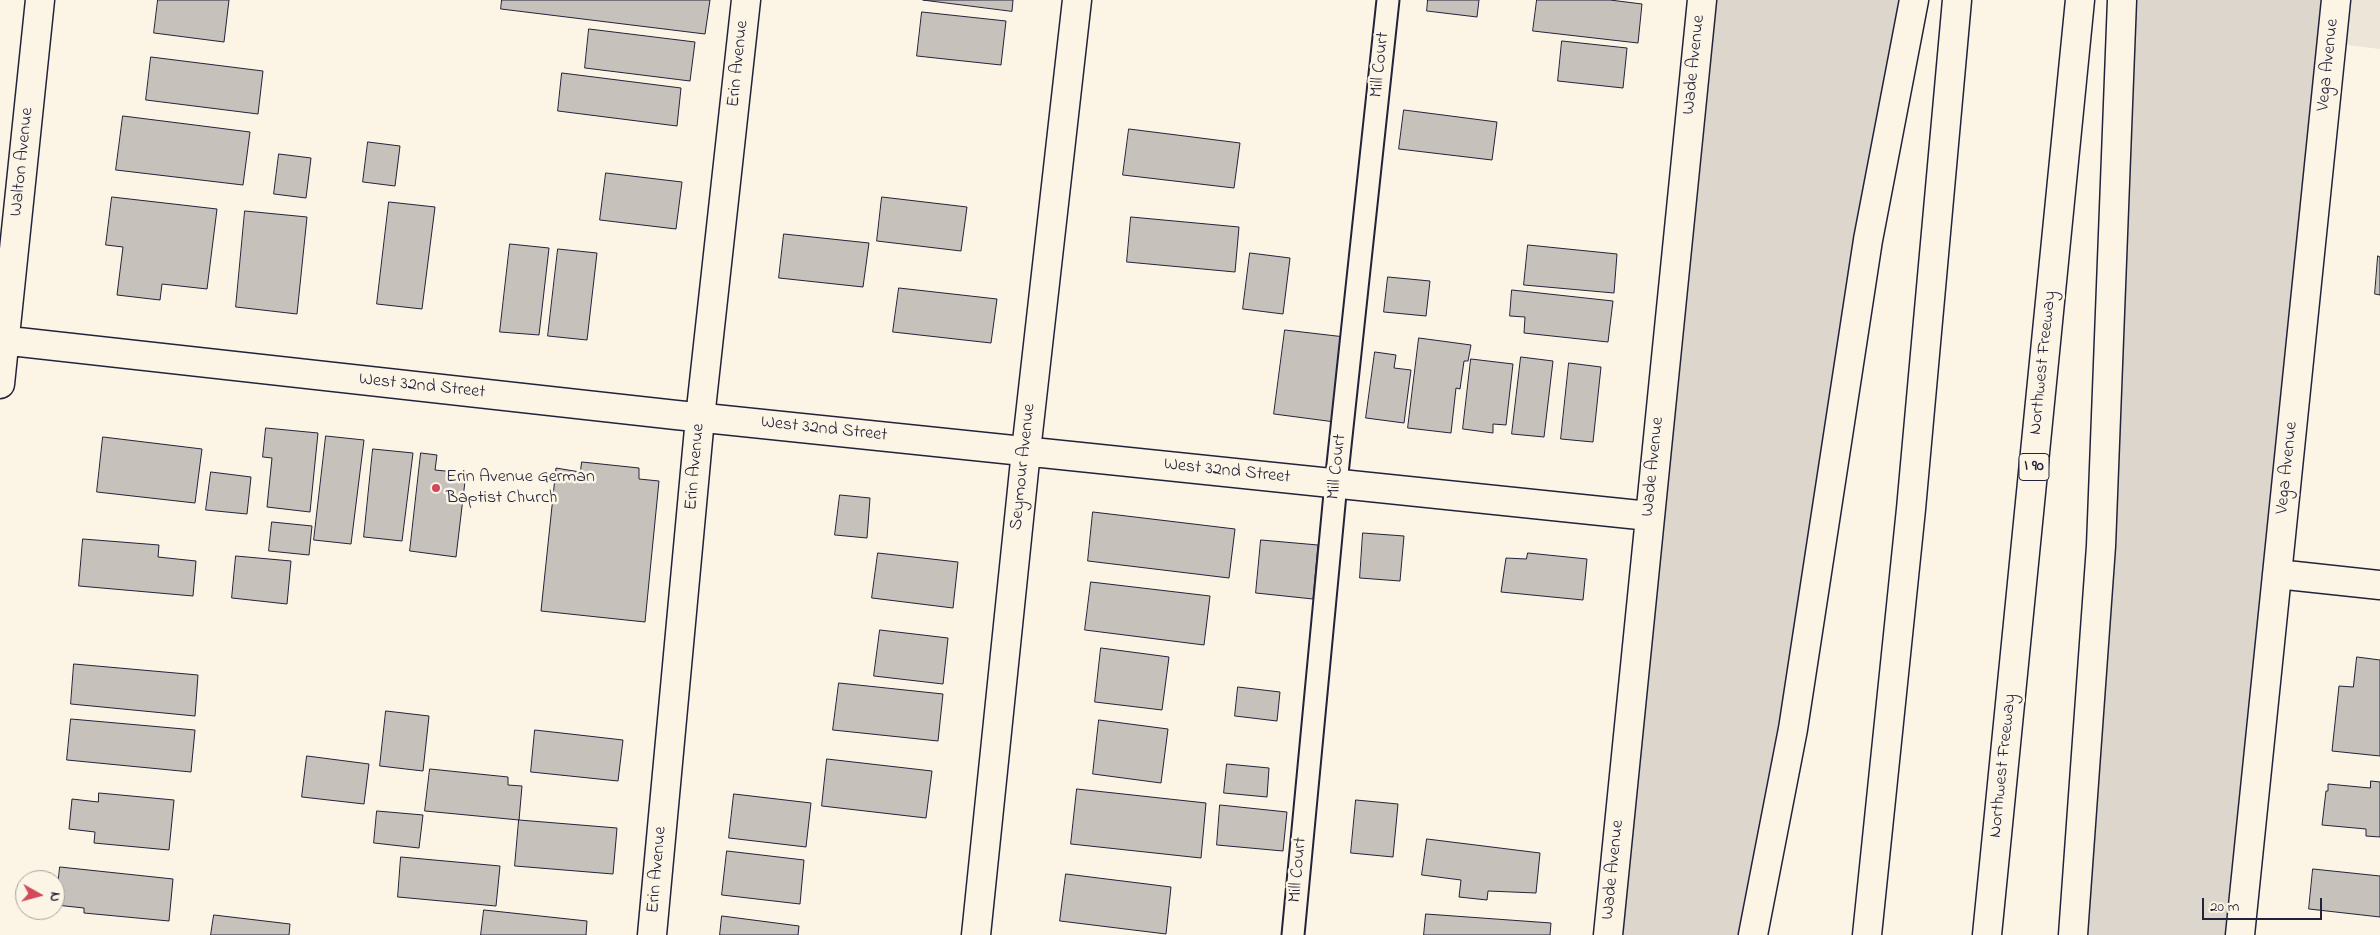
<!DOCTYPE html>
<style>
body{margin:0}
#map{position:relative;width:2380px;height:935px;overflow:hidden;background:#fcf5e5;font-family:"Indie Flower",sans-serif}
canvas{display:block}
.north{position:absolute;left:15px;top:870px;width:50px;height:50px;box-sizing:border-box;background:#fcf5e5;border:1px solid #a5a1a1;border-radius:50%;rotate:97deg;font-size:14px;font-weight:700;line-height:20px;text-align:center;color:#22223b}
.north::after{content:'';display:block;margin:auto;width:18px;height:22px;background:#d1495b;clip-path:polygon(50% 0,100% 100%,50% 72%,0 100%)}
.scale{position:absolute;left:2202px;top:898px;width:120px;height:22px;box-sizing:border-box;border:2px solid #22223b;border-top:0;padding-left:6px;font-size:15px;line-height:18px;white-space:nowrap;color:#22223b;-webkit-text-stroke:4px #fcf5e5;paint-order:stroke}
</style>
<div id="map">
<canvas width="2380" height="935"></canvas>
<div class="north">N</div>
<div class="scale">20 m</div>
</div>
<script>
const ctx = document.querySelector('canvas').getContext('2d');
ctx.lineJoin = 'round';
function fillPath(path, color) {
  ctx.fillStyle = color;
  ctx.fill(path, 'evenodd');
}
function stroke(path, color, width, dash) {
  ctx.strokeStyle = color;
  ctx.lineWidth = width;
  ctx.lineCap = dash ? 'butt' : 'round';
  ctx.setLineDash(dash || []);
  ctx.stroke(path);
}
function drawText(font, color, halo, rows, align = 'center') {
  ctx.font = font + ' "Indie Flower",sans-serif';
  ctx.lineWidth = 5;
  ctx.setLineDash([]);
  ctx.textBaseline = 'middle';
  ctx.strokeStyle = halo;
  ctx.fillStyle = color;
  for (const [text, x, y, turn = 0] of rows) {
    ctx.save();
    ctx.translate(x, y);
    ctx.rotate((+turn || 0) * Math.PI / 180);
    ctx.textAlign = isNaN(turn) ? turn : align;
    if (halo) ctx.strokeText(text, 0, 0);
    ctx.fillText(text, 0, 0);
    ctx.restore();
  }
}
const built = new Path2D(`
 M2336,0H2380V49L2332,43Z`);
const green = new Path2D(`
 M1702,0H1914L1753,935H1608Z
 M2122,0H2336L2240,935H2080Z`);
const building = new Path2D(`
 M158,0H229L224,42L154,33Z
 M502,0H710L705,34L501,9Z
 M923,0H1013L1012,11Z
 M1428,0H1479L1477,17L1427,11Z
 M1537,0H1610L1642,4L1638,43L1533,31Z
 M922,12L1006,21L1001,65L917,56Z
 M589,29L695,42L690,81L585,68Z
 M1562,41L1627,48L1623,88L1558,81Z
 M151,57L263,71L258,114L146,100Z
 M562,73L681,88L677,126L558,111Z
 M1404,110L1497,122L1492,160L1399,149Z
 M123,116L250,132L243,185L116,170Z
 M1129,129L1240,143L1234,188L1123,175Z
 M368,142L400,146L395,186L363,182Z
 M279,154L311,158L306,198L274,194Z
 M606,173L682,182L676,229L600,220Z
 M112,197L217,209L207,289L162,284L160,300L117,295L123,247L106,245Z
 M882,197L967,207L961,251L877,241Z
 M389,202L435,207L422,309L377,304Z
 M245,211L307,217L297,314L236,307Z
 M1131,217L1239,227L1235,272L1127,262Z
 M784,234L869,243L863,287L779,278Z
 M510,244L549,248L539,335L500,332Z
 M1528,245L1617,254L1614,293L1524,285Z
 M558,249L597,253L587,340L548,336Z
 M1250,253L1290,258L1283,314L1243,309Z
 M2378,256L2380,257V295L2375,294Z
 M1388,277L1430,281L1426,316L1384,312Z
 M899,288L997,299L991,343L893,332Z
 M1512,290L1613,301L1608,342L1524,333L1525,317L1510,316Z
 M1285,330L1345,337L1335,422L1274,414Z
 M1419,338L1471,345L1468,361H1464L1460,389L1456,388L1451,433L1408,428Z
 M1375,352L1396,355L1394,368L1411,370L1404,423L1366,418Z
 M1521,357L1553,361L1544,437L1512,434Z
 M1471,359L1513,364L1506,425L1493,424V433L1463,429Z
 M1569,363L1601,367L1593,442L1561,439Z
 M266,428L318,433L310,512L267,507L272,458L263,457Z
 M326,436L364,440L351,544L314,540Z
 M103,437L202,449L195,503L97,492Z
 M373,449L413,453L402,541L364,537Z
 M421,453L437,455L435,470L466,473L456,557L410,551Z
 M582,462L639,468V479L659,481L645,622L541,611L556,468L580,472Z
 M211,472L251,477L247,514L206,510Z
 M840,495L870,498L867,538L835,535Z
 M1093,512L1235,529L1229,578L1088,561Z
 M272,522L312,526L309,555L269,551Z
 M1363,533L1404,536L1400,581L1360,578Z
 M83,539L159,545L158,557L196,561L193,596L79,586Z
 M1261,540L1318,545L1313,599L1256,593Z
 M878,553L958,562L953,608L872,598Z
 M1528,553L1587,559L1583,600L1501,592L1506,558L1526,559Z
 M236,556L291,561L287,604L232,598Z
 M1091,582L1210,596L1204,645L1085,630Z
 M880,630L948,638L943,684L874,676Z
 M1101,648L1169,657L1162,710L1095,702Z
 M2357,657L2380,660V756L2332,751L2339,686L2353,687Z
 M74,664L198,675L195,716L71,704Z
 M839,683L943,694L938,741L833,730Z
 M1238,687L1280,692L1277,721L1235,716Z
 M386,711L429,716L423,771L380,766Z
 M71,719L195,730L191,772L67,760Z
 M1099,720L1168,729L1161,783L1093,774Z
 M535,730L623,740L618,781L531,772Z
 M307,756L369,764L364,804L302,797Z
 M827,759L932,771L926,818L822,806Z
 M1227,764L1269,768L1267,797L1224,793Z
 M430,769L508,777V785L522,786L519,820L425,811Z
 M2371,781L2380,782V837L2366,836V829L2322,825L2326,791H2328V784L2370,788Z
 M1077,789L1206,803L1201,858L1071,844Z
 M99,793L174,800L169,850L94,843L95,832L69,829L72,799L98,802Z
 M734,794L811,803L806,847L729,838Z
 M1356,800L1398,804L1393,857L1351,853Z
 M1220,805L1287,812L1283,851L1217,845Z
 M377,811L423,815L419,848L374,843Z
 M519,820L617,828L613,874L515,866Z
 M1427,839L1540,853L1536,893L1488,891L1487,900L1459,897L1461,880L1422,875Z
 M727,851L804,860L800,904L722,895Z
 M401,857L500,866L496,906L398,897Z
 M60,867L173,879L169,921L84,913V908L56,905Z
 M2313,869L2380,876V917L2309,909Z
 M1066,874L1171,887L1166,934L1060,921Z
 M484,910L587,921L586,935H481Z
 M1426,914L1551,923L1550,935H1424Z
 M214,915L290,924L289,935H211Z
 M722,916L799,926L798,935H720Z`);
const lane = new Path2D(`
 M1293,935L1336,483L1388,0`);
const street = new Path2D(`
 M0,340L676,415L1649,516
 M0,384L40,0
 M2277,574L2380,585
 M652,935L700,418L746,0
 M976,935L1026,451L1077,0
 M1608,935L1702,0
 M2240,935L2336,0`);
const highway = new Path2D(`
 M1753,935L1793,729L1868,240L1914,0
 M1867,935L1911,509L1957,0
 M1987,935L2080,0
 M2073,935L2101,546L2122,0`);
const markers = [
 [436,488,5,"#d1495b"]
];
const shields = [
 [2034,467,30]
];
const shieldNames = [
 ["I 90",2034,467]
];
const streetNames = [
 ["Erin Avenue",739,64,-84],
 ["Mill Court",1381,65,-84],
 ["Wade Avenue",1695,65,-84],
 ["Vega Avenue",2329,65,-84],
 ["Walton Avenue",23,162,-84],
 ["Northwest Freeway",2044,363,-84],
 ["West 32nd Street",422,387,6],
 ["West 32nd Street",824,430,6],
 ["Erin Avenue",696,467,-85],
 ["Seymour Avenue",1024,467,-84],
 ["Mill Court",1338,467,-84],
 ["Wade Avenue",1654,467,-84],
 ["Vega Avenue",2288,468,-84],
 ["West 32nd Street",1227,472,6],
 ["Northwest Freeway",2004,766,-84],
 ["Erin Avenue",658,870,-85],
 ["Mill Court",1299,870,-85],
 ["Wade Avenue",1614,870,-84]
];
const poiNames = [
 ["Erin Avenue German",446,478],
 ["Baptist Church",446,499]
];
fillPath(built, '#ece5d8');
fillPath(green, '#dcd6cc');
fillPath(building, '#c6c1bb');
stroke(building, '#22223b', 1);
stroke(lane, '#22223b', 25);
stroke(street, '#22223b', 31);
stroke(highway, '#22223b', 31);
stroke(lane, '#fcf5e5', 21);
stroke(street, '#fcf5e5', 28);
stroke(highway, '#fcf5e5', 28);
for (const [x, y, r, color] of markers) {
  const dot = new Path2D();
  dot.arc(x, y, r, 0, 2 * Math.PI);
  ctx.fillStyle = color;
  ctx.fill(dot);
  stroke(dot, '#fcf5e5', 2);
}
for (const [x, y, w] of shields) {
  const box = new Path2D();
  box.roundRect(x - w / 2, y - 13.5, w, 27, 4);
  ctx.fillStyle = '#fcf5e5';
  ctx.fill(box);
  stroke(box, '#22223b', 1);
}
drawText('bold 16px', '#22223b', null, shieldNames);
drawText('18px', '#22223b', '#fcf5e5', streetNames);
drawText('18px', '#22223b', '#fcf5e5', poiNames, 'left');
</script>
